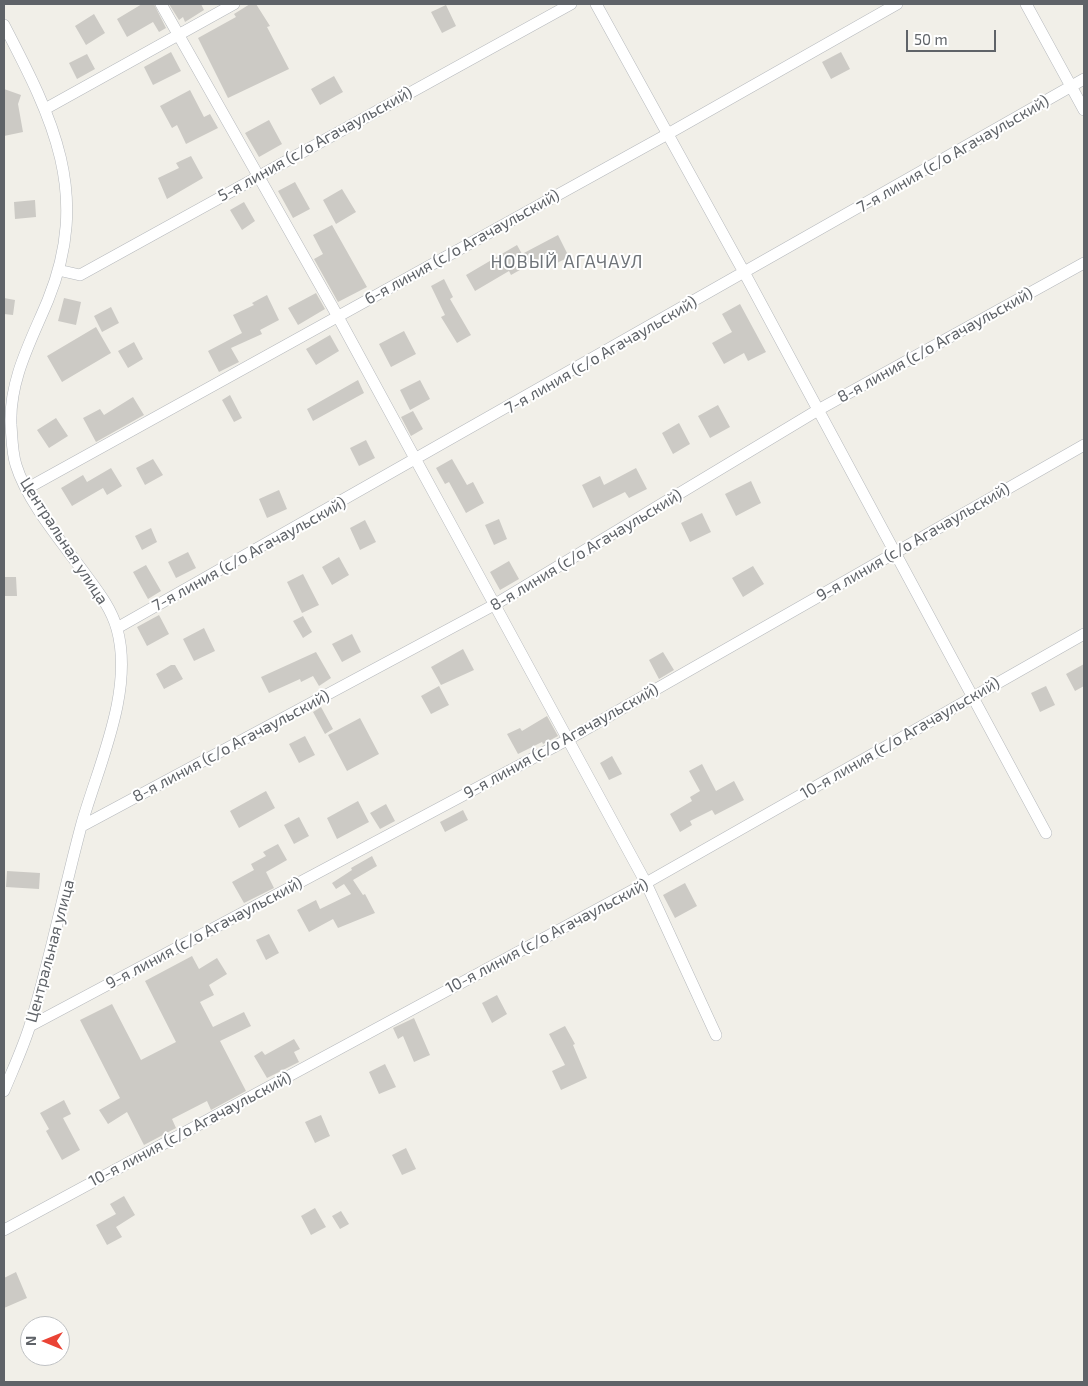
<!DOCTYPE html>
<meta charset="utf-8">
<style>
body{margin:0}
#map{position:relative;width:1088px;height:1386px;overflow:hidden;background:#f1efe8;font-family:"Exo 2",sans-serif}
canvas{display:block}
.frame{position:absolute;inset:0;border:5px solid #5f6368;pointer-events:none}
.north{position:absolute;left:20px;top:1316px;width:50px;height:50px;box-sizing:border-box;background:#fff;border:1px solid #bfc1c3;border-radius:50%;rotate:270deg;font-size:14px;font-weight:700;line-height:20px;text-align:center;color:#5f6368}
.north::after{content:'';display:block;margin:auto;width:18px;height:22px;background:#ea4335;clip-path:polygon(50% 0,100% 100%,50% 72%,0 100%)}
.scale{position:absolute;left:906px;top:30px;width:90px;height:22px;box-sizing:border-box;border:2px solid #5f6368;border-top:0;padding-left:6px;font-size:15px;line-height:18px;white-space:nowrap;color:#5f6368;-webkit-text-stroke:4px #fff;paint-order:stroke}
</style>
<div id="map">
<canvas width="1088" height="1386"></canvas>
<div class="frame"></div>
<div class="north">N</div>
<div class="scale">50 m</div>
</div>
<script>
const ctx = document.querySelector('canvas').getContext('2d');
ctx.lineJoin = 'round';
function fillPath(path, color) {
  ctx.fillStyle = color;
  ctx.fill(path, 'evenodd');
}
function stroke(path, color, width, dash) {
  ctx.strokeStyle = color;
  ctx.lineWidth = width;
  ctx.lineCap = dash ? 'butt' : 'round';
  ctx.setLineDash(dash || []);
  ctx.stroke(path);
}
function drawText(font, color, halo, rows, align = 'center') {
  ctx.font = font + ' "Exo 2",sans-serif';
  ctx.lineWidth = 4;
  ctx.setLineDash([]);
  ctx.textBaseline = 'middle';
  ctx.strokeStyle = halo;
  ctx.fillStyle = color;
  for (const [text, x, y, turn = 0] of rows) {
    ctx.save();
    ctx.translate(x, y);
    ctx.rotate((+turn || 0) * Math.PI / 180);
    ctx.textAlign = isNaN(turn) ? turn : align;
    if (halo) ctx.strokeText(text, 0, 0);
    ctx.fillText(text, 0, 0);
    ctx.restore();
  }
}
const building = new Path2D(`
 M142,4H154L166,28L159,32L153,22L127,37L117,19Z
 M169,4H201L204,10L185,22L183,17L179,20Z
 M250,4H256L270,26L267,27L289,69L228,98L198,38L236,17L234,14Z
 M446,5L456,26L442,33L431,12Z
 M94,14L105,33L86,45L75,26Z
 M171,52L181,71L153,85L144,67Z
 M841,52L850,69L831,79L822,62Z
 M87,54L95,69L77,79L69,63Z
 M334,76L343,92L320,105L311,89Z
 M4,89L21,95L18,104L23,132L4,136Z
 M190,90L204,117L210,114L218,128L186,144L177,125L172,128L160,106Z
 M269,120L282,144L259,157L245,133Z
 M191,156L203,178L167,199L158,178L179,168L176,163Z
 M295,182L310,209L293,218L278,191Z
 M342,189L356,212L336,224L323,200Z
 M35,200L36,217L15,219L14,202Z
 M244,202L255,221L242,230L230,210Z
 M332,225L367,287L338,302L314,259L323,254L313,235Z
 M558,235L569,257L549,267L543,257L511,275L509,271L475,291L466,275L517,245L522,254Z
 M444,279L453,297L450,299L471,335L457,343L441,317L445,315L431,286Z
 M316,293L325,309L298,325L288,308Z
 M267,295L279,320L260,330L262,334L231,348L239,362L219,372L208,351L242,333L233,315L254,305L252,303Z
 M4,298L15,300L13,315L4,314Z
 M64,298L81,302L76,325L58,321Z
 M740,304L766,352L748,361L744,353L724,364L712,343L732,332L722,314Z
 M111,307L119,323L102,332L94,316Z
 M96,327L111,353L62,382L47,356Z
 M404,331L416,354L391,367L379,344Z
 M330,335L339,351L316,365L306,349Z
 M134,342L143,359L128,368L118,351Z
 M358,380L364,393L313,421L307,409Z
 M420,380L430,399L410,410L400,390Z
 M230,395L242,418L234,422L222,400Z
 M133,397L144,415L96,442L83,418L100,409L104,415Z
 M718,405L730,427L710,438L698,416Z
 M413,411L423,429L411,436L401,417Z
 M56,418L68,436L49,448L37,430Z
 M679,423L690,444L673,454L662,433Z
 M366,440L375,458L359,466L350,448Z
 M153,459L163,475L145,485L136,468Z
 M452,459L467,485L473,482L484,503L466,513L449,482L445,484L436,468Z
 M111,468L122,486L107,495L103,488L72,506L61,488L83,475L87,482Z
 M636,468L647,489L629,498L625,492L593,508L582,485L600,476L604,485Z
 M751,481L761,503L736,516L725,494Z
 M279,490L287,509L267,518L259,499Z
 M702,513L711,532L690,542L681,523Z
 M499,519L507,539L494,545L485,525Z
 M365,520L376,542L360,550L350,528Z
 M151,528L157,542L142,550L135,536Z
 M188,552L196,568L176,578L168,562Z
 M339,557L349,575L332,585L322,567Z
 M509,561L519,579L500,590L490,572Z
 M146,565L161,591L148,599L133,572Z
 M753,566L764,584L743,597L732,578Z
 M303,574L319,605L302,613L287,582Z
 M4,577H16L17,596H4Z
 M159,615L169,634L147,646L137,627Z
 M303,616L312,632L303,638L293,621Z
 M204,628L215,651L194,661L183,639Z
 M352,634L361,652L342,662L332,644Z
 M463,649L474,670L441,685L431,667Z
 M316,652L331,678L319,686L313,676L301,682L300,679L269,693L261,677Z
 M663,652L674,670L659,679L649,660Z
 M1084,664V686L1075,691L1066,674Z
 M171,665H175L183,679L164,689L156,674Z
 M439,686L449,705L431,714L421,696Z
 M1046,686L1055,705L1040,712L1031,693Z
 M321,707L333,729L325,734L313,712Z
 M547,716L558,736L543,744L542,742L518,754L507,734L520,728L522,731Z
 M360,718L379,754L347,771L328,735Z
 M305,736L315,755L299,763L289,744Z
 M612,756L622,774L609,780L600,763Z
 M702,764L716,791L734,781L744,800L715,815L712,810L690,821L692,825L680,832L670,814L692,801L690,797L700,791L689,771Z
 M266,791L275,808L239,828L230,811Z
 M358,801L369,822L337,839L327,818Z
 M386,804L395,821L380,829L370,813Z
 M463,810L468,820L445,832L440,822Z
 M299,817L309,836L294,844L284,825Z
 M278,844L287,860L266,872L274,888L244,903L232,882L254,870L251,864L266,856L263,852Z
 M372,856L377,866L353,880L363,895L365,894L375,913L338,928L333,919L309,932L297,910L316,900L320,909L351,894L344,884L336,889L332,883L352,870L351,868Z
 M7,871L40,873L39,889L6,887Z
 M685,883L697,906L675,918L663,895Z
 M269,934L279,953L266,960L256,940Z
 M192,956L199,969L217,958L227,974L209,985L214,995L200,1002L213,1027L244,1012L251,1026L220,1041L246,1091L211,1110L207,1101L172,1119L176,1128L144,1145L127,1112L108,1124L99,1110L120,1098L80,1020L112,1004L141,1060L176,1042L145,981Z
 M497,995L507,1014L492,1023L482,1003Z
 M414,1018L430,1055L414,1062L403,1036L398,1039L393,1028Z
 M565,1026L575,1044L573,1045L587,1078L561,1090L552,1071L565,1065L549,1034Z
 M294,1039L300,1049L294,1052L299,1062L267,1078L254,1056L262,1051L265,1055Z
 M385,1064L396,1087L379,1094L369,1072Z
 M64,1100L71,1114L63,1118L80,1150L62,1160L46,1131L49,1129L40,1113Z
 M321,1115L330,1136L315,1143L305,1122Z
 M406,1148L416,1169L402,1175L392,1155Z
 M124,1196L135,1215L116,1227L122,1237L107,1245L96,1225L116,1214L110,1204Z
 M315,1208L326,1227L311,1235L301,1216Z
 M341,1211L349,1224L340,1229L332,1216Z
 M16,1272L27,1298L4,1308V1278Z`);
const street = new Path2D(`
 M161,4L337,315L646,883L716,1035
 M596,4L745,274L1046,833
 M1026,4L1084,110
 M4,25C53,119 91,194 48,300C31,341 9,380 11,425C12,437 12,453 16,465C27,501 60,540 83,571C96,589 111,607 117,629C134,690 99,764 82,823C64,889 51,957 31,1022C24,1046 13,1069 4,1091
 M45,109L234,4
 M58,270L80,275L571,4
 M26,489L666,135L897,4
 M117,628L1084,79
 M82,826L494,605L818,410L1084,263
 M30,1026L567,740L1084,445
 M4,1230L646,883L1084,634`);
const streetNames = [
 ["5-я линия (с/о Агачаульский)",315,144,-29],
 ["7-я линия (с/о Агачаульский)",953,154,-30],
 ["6-я линия (с/о Агачаульский)",462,247,-29],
 ["8-я линия (с/о Агачаульский)",935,345,-29],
 ["7-я линия (с/о Агачаульский)",601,355,-30],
 ["Центральная улица",64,541,57],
 ["9-я линия (с/о Агачаульский)",913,542,-30],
 ["8-я линия (с/о Агачаульский)",586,550,-31],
 ["7-я линия (с/о Агачаульский)",249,554,-29],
 ["10-я линия (с/о Агачаульский)",900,738,-30],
 ["9-я линия (с/о Агачаульский)",561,741,-29],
 ["8-я линия (с/о Агачаульский)",231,746,-28],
 ["9-я линия (с/о Агачаульский)",204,933,-28],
 ["10-я линия (с/о Агачаульский)",547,936,-28],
 ["Центральная улица",50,951,-75],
 ["10-я линия (с/о Агачаульский)",190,1129,-28]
];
const neighbourhoodNames = [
 ["НОВЫЙ АГАЧАУЛ",567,262]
];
fillPath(building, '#cccac5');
stroke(street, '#b5b8bc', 12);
stroke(street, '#fff', 11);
drawText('16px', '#5f6368', '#fff', streetNames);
ctx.letterSpacing = '1px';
drawText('18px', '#70757a', '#fff', neighbourhoodNames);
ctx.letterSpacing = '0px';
</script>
